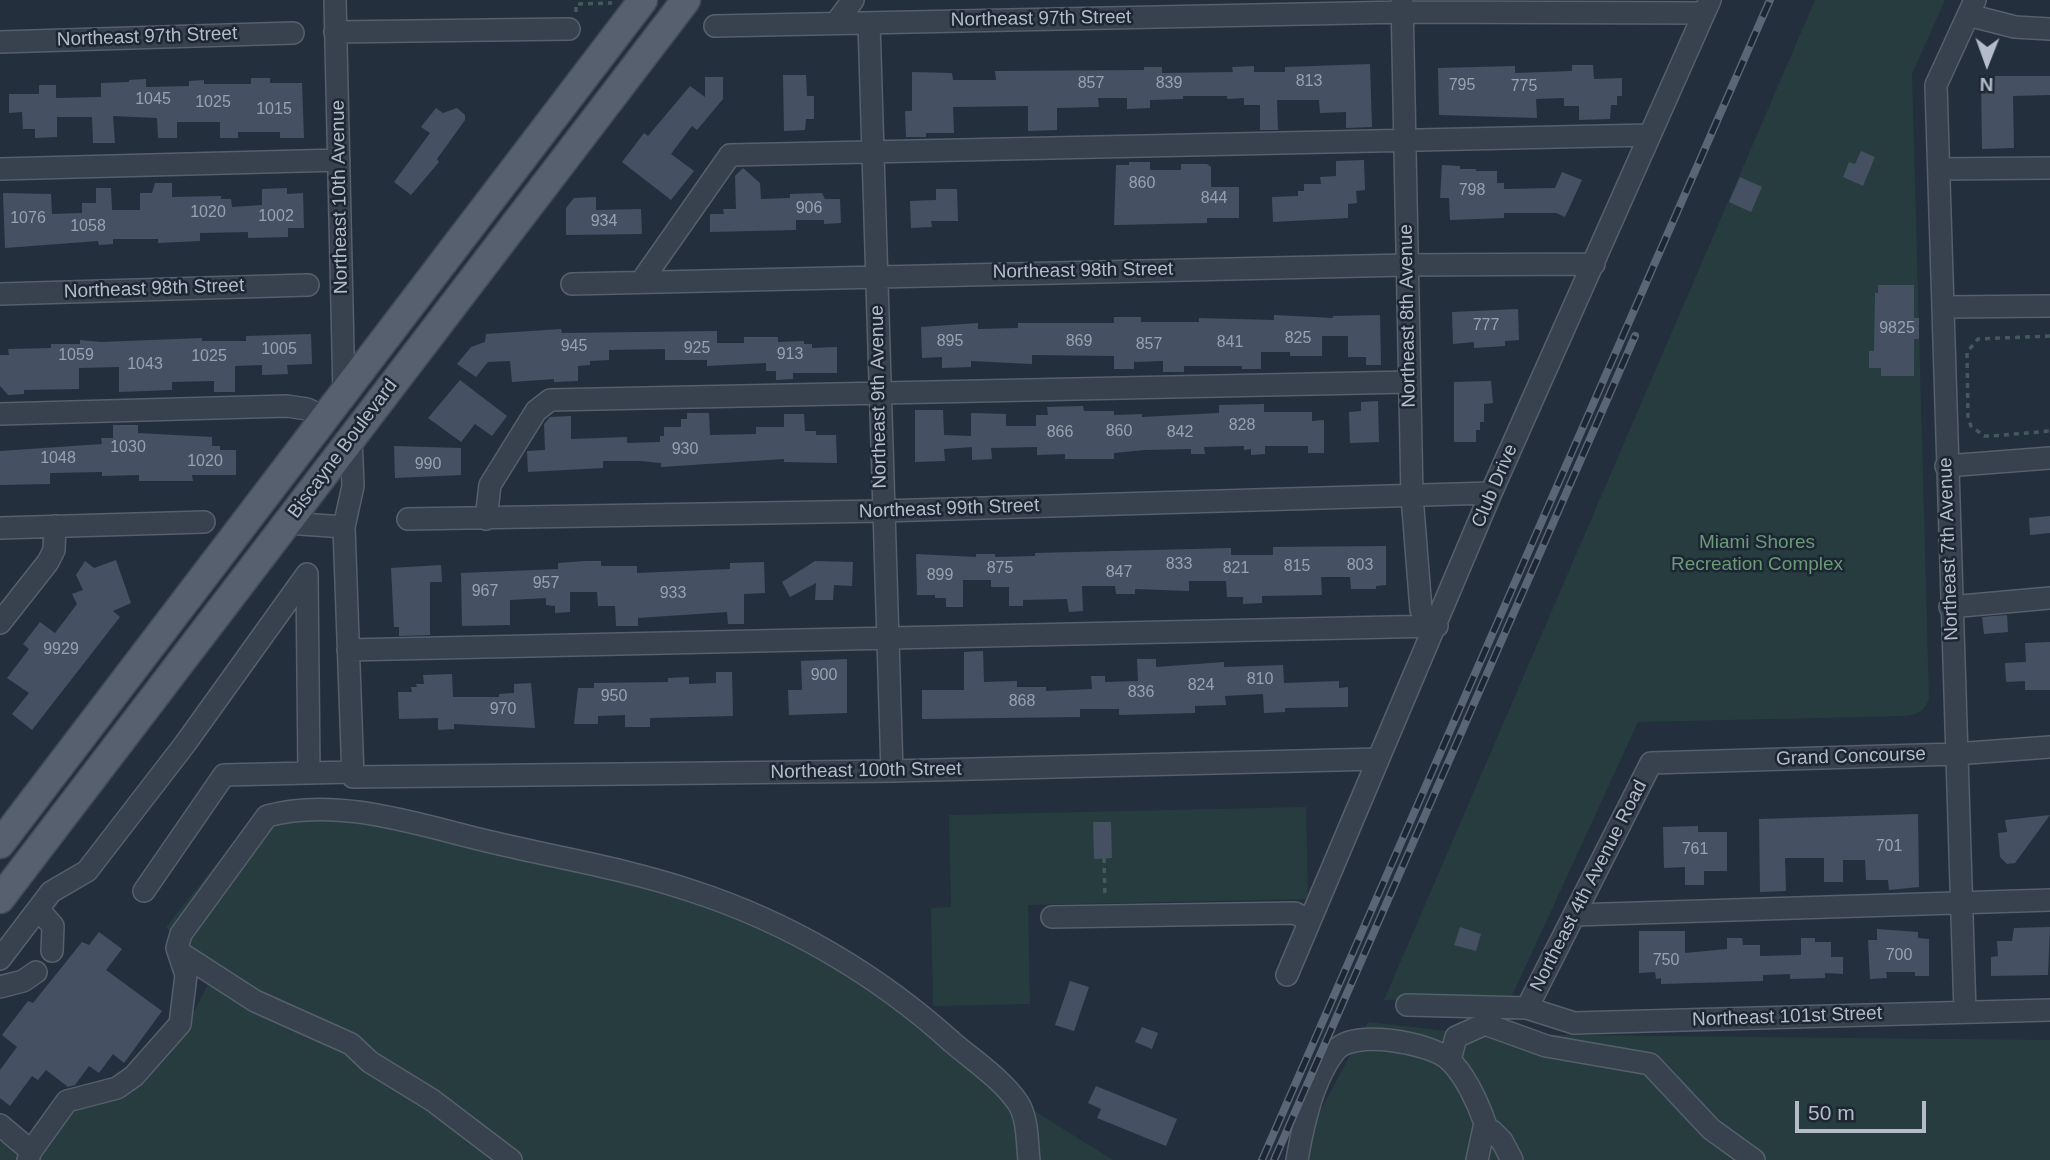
<!DOCTYPE html>
<style>
body{margin:0}
#map{position:relative;width:2050px;height:1160px;overflow:hidden;background:#242f3e;font-family:Arial,sans-serif}
canvas{display:block}
.north{position:absolute;left:1952px;top:28px;width:70px;height:70px;-webkit-text-stroke:5px #1d2633;paint-order:stroke;rotate:181deg;font-size:19px;font-weight:700;line-height:28px;text-align:center;color:#b4bcc9}
.north::after{content:'';display:block;margin:auto;width:24px;height:32px;background:#b4bcc9;clip-path:polygon(50% 0,100% 100%,50% 72%,0 100%)}
.scale{position:absolute;left:1795px;top:1101px;width:131px;height:32px;box-sizing:border-box;border:4px solid #b4bcc9;border-top:0;padding-left:9px;font-size:21px;line-height:24px;white-space:nowrap;color:#b4bcc9;-webkit-text-stroke:5px #1d2633;paint-order:stroke}
</style>
<div id="map">
<canvas width="2050" height="1160"></canvas>
<div class="north">N</div>
<div class="scale">50 m</div>
</div>
<script>
const ctx = document.querySelector('canvas').getContext('2d');
ctx.lineJoin = 'round';
function fillPath(path, color) {
  ctx.fillStyle = color;
  ctx.fill(path, 'evenodd');
}
function stroke(path, color, width, dash) {
  ctx.strokeStyle = color;
  ctx.lineWidth = width;
  ctx.lineCap = dash ? 'butt' : 'round';
  ctx.setLineDash(dash || []);
  ctx.stroke(path);
}
function drawText(font, color, halo, rows, align = 'center') {
  ctx.font = font + ' Arial,sans-serif';
  ctx.lineWidth = 5;
  ctx.setLineDash([]);
  ctx.textBaseline = 'middle';
  ctx.strokeStyle = halo;
  ctx.fillStyle = color;
  for (const [text, x, y, turn = 0] of rows) {
    ctx.save();
    ctx.translate(x, y);
    ctx.rotate((+turn || 0) * Math.PI / 180);
    ctx.textAlign = isNaN(turn) ? turn : align;
    if (halo) ctx.strokeText(text, 0, 0);
    ctx.fillText(text, 0, 0);
    ctx.restore();
  }
}
const green = new Path2D(`
 M1815,0H1945L1912,74L1929,699C1924,711 1919,714 1906,716L1638,722L1511,998L1384,1000Z
 M315,806L771,916L999,1089L1113,1160H0V1143L44,1139L65,1111L110,1099L190,1020L217,966L184,947L166,927L258,812Z
 M1306,807L1308,899L1028,905L1030,1004L933,1006L931,908L951,907L949,815Z
 M1368,1022L1473,1034L2050,1040V1160H1294Z`);
const building = new Path2D(`
 M1370,64L1372,127L1346,128V112L1320,113L1319,100H1277L1278,130H1260V105H1244V98L1227,99V96H1183V99L1150,100V108L1127,109V98H1098L1099,107L1057,108V130L1028,131V106L953,107L954,133H926V137H906L905,111H912V72L952,73L953,80H996L995,71L1144,70V67H1162V73L1233,72L1232,67L1254,66V72H1285V67Z
 M1572,65H1593L1594,79L1622,78V96H1617V105H1611L1610,119L1579,120V106H1564V98L1536,99L1537,118L1439,115L1438,68L1515,66V73L1572,71Z
 M783,75H806L807,96H814V119H806L805,130L784,131Z
 M1981,76H2050V95L2013,96L2014,148L1982,149Z
 M705,77H723V99L697,130L692,126L671,154L694,171L671,200L622,162L644,133L648,136L690,86L705,97Z
 M251,78H270V83H302L304,138H280V132H238V138H220V122H177V138H158L157,118L113,116L115,143H93L92,117H57V137L35,138V129H23L22,112L9,113V94H39V85H56V98L101,97V83L129,82V80L146,79V87L189,86V81L204,80V84H251Z
 M436,108L443,113L457,108L465,115V120L437,159L439,162L411,195L394,182L430,133L421,127Z
 M1861,151L1875,157L1863,186L1843,177L1849,162L1855,164Z
 M1364,160L1365,190L1356,191L1357,203L1348,204V218L1273,222L1272,197L1298,196V191H1304V184H1321L1320,177L1336,176V161Z
 M1129,162H1150V170H1181V164H1207L1211,167V187H1239V218H1207V223L1114,225L1116,165H1129Z
 M1442,165L1460,166V169H1476V171H1497V183H1504V189L1555,188L1562,172L1582,180L1565,217L1556,213H1504V218L1450,220L1449,198H1440Z
 M743,168L760,183L761,199L790,198V194L822,193L825,199H840L841,223L824,224V220H796V230L710,232V214H724L723,209H736L735,176Z
 M1740,177L1762,187L1751,212L1729,202Z
 M155,183H172V197L221,196V199H231L232,207L262,205V189L287,188V194L303,193L304,228H288V237L248,238V232L200,233V241L158,243V239H113V244L99,245L98,241L5,248L3,193L51,194L52,214L82,213V203H96V188H111L112,210H140V193H152Z
 M936,189H957L958,221H931L932,227L911,228L910,201L936,200Z
 M596,197V210L641,209L642,234L566,235V208L574,198Z
 M1878,285H1914V318H1919V339H1914V376H1881V368H1869V351H1874L1875,293H1878Z
 M1518,309L1519,340L1505,341V346L1474,348V342L1453,344L1452,312Z
 M1274,315L1333,318V316L1380,315L1381,365H1366V357H1348V336H1322V356H1290V352H1261V369H1242V366H1184V372H1163V361L1134,362V369H1114V356L1032,355V364L971,361V367L942,368V357L922,358L921,327L978,323V329L1018,328V323H1114V317H1141V322H1199V318L1274,320Z
 M561,329L562,333L717,331V343H744V337H778V342L804,341V344H812V348L837,347V373H793V379L776,380V371H766V363L707,366V360H665V349L609,350V360L590,361V365L578,366V381L554,382V379L512,382L510,361L488,362L476,377L457,364L471,347L485,342L486,334Z
 M311,334L312,364L287,365L288,374L262,375V365L235,366V392H214V381L172,382V390L119,392V367L79,368V389L24,390V394L8,395L0,386V355H9L8,349L51,348V344H80V340L101,342L202,338V341H246V336Z
 M460,380L507,416L492,436L475,424L461,442L428,418Z
 M1491,381L1493,403L1484,404V422H1480V430H1476V442H1454V382Z
 M1378,401L1379,442L1350,443L1349,412L1361,411V402Z
 M1264,404V412H1312V421L1324,420V453H1308V446H1265V454L1251,455V449L1244,450V446L1204,447L1205,454H1191V449L1144,450L1114,453V459H1065V454L1037,455V447L991,448L992,459L972,460V447L944,449L945,461L915,462V410H943L944,435L971,436V413L1006,414V426H1036V415H1048L1047,407L1083,406L1084,411H1114V415L1142,414V417L1219,413V405Z
 M687,413H709L710,435L756,434V427H784V414H804L805,431H816V435H836L837,463L784,462V459L661,467V463L640,461H603V468L528,472L527,451L545,450L544,424L550,417L571,416V439L627,437V443L660,442V436H664V427H681V419H687Z
 M113,425H138V433L212,437V446H220V450H236V475H192L193,481H139V475L102,476V472L50,473V484L0,485V451L102,444L101,438H113Z
 M394,446L461,448V475L395,478Z
 M2050,516V533L2030,535L2029,518Z
 M1386,546V585L1376,586V589H1351L1350,577H1321L1322,595L1262,596V603L1243,604V597H1227L1226,581H1189V591L1135,589V594H1116L1115,586H1082L1083,611L1069,612L1067,599L1023,600V606H1009V587H991V580H963V607H946V598H935V595H917L916,554L976,557V554H995V557L1035,556V553L1231,548V555H1273V547Z
 M116,560L131,603L113,611L120,617L32,730L12,714L29,693L7,678L29,649L23,644L40,622L55,633L77,604L72,594L83,590L76,575L85,561L94,568Z
 M585,561H601V566H637V573L730,569V563L764,562L765,593L744,594V624H728L727,612L638,618V626H616L615,606H598L597,592H570V612L555,613V606L546,605V598L510,600V625L462,626L461,573L558,569V563Z
 M815,561L853,562L852,586L834,585L833,600H815L816,583L790,597L782,582Z
 M441,565L442,582H430V635L399,636V627H394L391,568Z
 M2007,615L2008,632L1984,634L1982,617Z
 M2050,642V690H2025V681L2006,682L2005,663L2026,662L2025,643Z
 M983,651L984,682L1017,681V687H1046V691L1092,689L1091,676H1105V682L1138,681L1137,659H1156V667L1224,662V667L1283,665L1284,683L1339,681V688L1348,687V707L1285,708V712L1264,713L1263,694L1225,696L1226,705L1195,706V713L1119,715V709H1080V717L922,719V690H964V652Z
 M847,659V713L789,715L788,690H802L801,661Z
 M716,672H732L733,716L650,718V727H625V715L598,716V724H574L578,688H594V683L668,682V678L689,677V684L716,683Z
 M452,674L453,697H499V694L514,693V684L531,683L535,728L454,724V729L438,730V718L399,719L398,692H412L411,687H417L416,684H424L423,675Z
 M1918,814L1919,887L1889,890L1888,880H1866L1865,860H1843V882H1824V858H1785L1786,891L1760,892L1759,819Z
 M2050,815L2015,863L2007,864L2000,857L1998,833L2007,832L2005,820Z
 M1093,822H1111L1112,858L1094,859Z
 M1698,826V832H1727V871H1704V885H1685V867L1664,868L1663,827Z
 M1460,927L1481,934L1476,951L1454,945Z
 M2050,927L2048,975L1991,976V957L1998,956L1997,941H2012L2014,928Z
 M1877,929L1918,932V938L1929,939V976H1915V972H1886L1887,978L1870,979L1868,940H1877Z
 M1639,931H1685V953L1727,949V938H1742L1743,945H1760V956L1801,955V938H1815V942H1831V957H1843V974L1825,973V978L1790,979V974L1763,975V981L1661,984V978L1656,979L1655,972L1639,973Z
 M99,932L122,949L106,970L162,1011L124,1063L113,1054L99,1073L89,1066L75,1085L68,1087L46,1070L38,1080L32,1076L10,1106L0,1098V1070L17,1047L2,1035L28,1001L33,1003L82,942L89,945Z
 M1070,981L1089,987L1074,1031L1055,1025Z
 M1142,1027L1158,1033L1152,1049L1135,1042Z
 M1096,1086L1177,1119L1166,1146L1097,1118L1101,1109L1088,1103Z`);
const path = new Path2D(`
 M576,12V4L612,3
 M2050,336L1978,339L1967,352L1968,418L1971,426L1984,436H1992L2050,431
 M1104,858L1105,898`);
const minor = new Path2D(`
 M335,0L344,394
 M1402,0L1412,496L1421,610L1437,626
 M1968,15L2015,27L2050,29
 M836,23L853,0
 M869,23L892,771
 M715,26L1403,12L1704,13
 M335,32L569,29
 M0,42L293,33
 M0,169L339,160
 M1939,169L2050,168
 M641,282L730,155L1649,135
 M572,284L1406,265L1594,264
 M0,294L308,285
 M1944,307L2050,306
 M0,414L287,406L307,409L325,418
 M351,438L353,486L344,527L353,777L892,771L1378,759
 M1946,466L2050,458
 M408,519L882,511L1491,493
 M486,519L490,485L536,411L550,400L1409,382
 M287,523L344,527
 M0,528L204,522
 M1950,607L2050,598
 M0,623L48,562L54,550L55,526
 M348,650L1437,626
 M309,773L353,772
 M38,909L53,926L52,951
 M1574,915L2050,900
 M1052,917L1295,913L1309,921
 M179,952L255,1001L351,1044L370,1062L432,1100L511,1160
 M0,959L51,892L87,871L185,744L307,574L309,773L224,775L144,891
 M1287,975L1491,493L1710,0
 M0,987L23,981L36,972
 M1407,1005L1527,1008L1574,1023L2050,1010
 M1527,1008L1651,763L1955,754L2050,747
 M1965,1012L1936,85L1975,0
 M1450,1060L1456,1037L1485,1024L1546,1046L1650,1064L1711,1129L1754,1160
 M0,1125L31,1151
 M1483,1134L1492,1131L1502,1141L1512,1160
 M28,1160L31,1151L67,1101L117,1088L134,1076L180,1024L186,975L177,948L181,934L267,816C339,796 422,826 491,842C558,858 627,869 692,891C788,922 878,975 952,1042C973,1060 1003,1080 1018,1103C1028,1118 1027,1143 1029,1160
 M1297,1160C1303,1125 1313,1078 1336,1050C1354,1029 1428,1043 1447,1058C1464,1072 1478,1103 1485,1123L1477,1160`);
const major = new Path2D(`
 M0,844L643,0
 M0,899L686,0`);
const rail = new Path2D(`
 M1262,1160L1770,0
 M1274,1160L1635,336`);
const numberNames = [
 ["813",1309,82],
 ["857",1091,84],
 ["839",1169,84],
 ["795",1462,86],
 ["775",1524,87],
 ["1045",153,100],
 ["1025",213,103],
 ["1015",274,110],
 ["860",1142,184],
 ["798",1472,191],
 ["844",1214,199],
 ["906",809,209],
 ["1020",208,213],
 ["1002",276,217],
 ["1076",28,219],
 ["934",604,222],
 ["1058",88,227],
 ["777",1486,326],
 ["9825",1897,329],
 ["825",1298,339],
 ["895",950,342],
 ["869",1079,342],
 ["841",1230,343],
 ["857",1149,345],
 ["945",574,347],
 ["925",697,349],
 ["1005",279,350],
 ["913",790,355],
 ["1059",76,356],
 ["1025",209,357],
 ["1043",145,365],
 ["828",1242,426],
 ["860",1119,432],
 ["866",1060,433],
 ["842",1180,433],
 ["1030",128,448],
 ["930",685,450],
 ["1048",58,459],
 ["1020",205,462],
 ["990",428,465],
 ["833",1179,565],
 ["803",1360,566],
 ["815",1297,567],
 ["875",1000,569],
 ["821",1236,569],
 ["847",1119,573],
 ["899",940,576],
 ["957",546,584],
 ["967",485,592],
 ["933",673,594],
 ["9929",61,650],
 ["900",824,676],
 ["810",1260,680],
 ["824",1201,686],
 ["836",1141,693],
 ["950",614,697],
 ["868",1022,702],
 ["970",503,710],
 ["701",1889,847],
 ["761",1695,850],
 ["700",1899,956],
 ["750",1666,961]
];
const streetNames = [
 ["Northeast 97th Street",1041,19,-1],
 ["Northeast 97th Street",147,37,-2],
 ["Northeast 10th Avenue",340,197,-91],
 ["Northeast 98th Street",1083,271,-1],
 ["Northeast 98th Street",154,289,-2],
 ["Northeast 8th Avenue",1408,316,-91],
 ["Northeast 9th Avenue",879,397,-91],
 ["Biscayne Boulevard",343,449,-53],
 ["Club Drive",1495,486,-67],
 ["Northeast 99th Street",949,509,-2],
 ["Northeast 7th Avenue",1949,549,-92],
 ["Grand Concourse",1851,757,-2],
 ["Northeast 100th Street",866,771,-1],
 ["Northeast 4th Avenue Road",1589,886,-63],
 ["Northeast 101st Street",1787,1017,-2]
];
const parkNames = [
 ["Miami Shores",1757,543],
 ["Recreation Complex",1757,565]
];
fillPath(green, '#263c3f');
fillPath(building, '#455162');
stroke(minor, '#565f6c', 24);
stroke(major, '#414a57', 31);
stroke(path, '#44595c', 3.5, [5, 5]);
stroke(minor, '#38414e', 21);
stroke(major, '#56606e', 28);
stroke(rail, '#5a6575', 8);
stroke(rail, '#1d2633', 5, [16]);
drawText('16px', '#98a1af', null, numberNames);
drawText('19px', '#b4bcc9', '#1d2633', streetNames);
drawText('19px', '#6b9a76', '#1d2633', parkNames);
</script>
